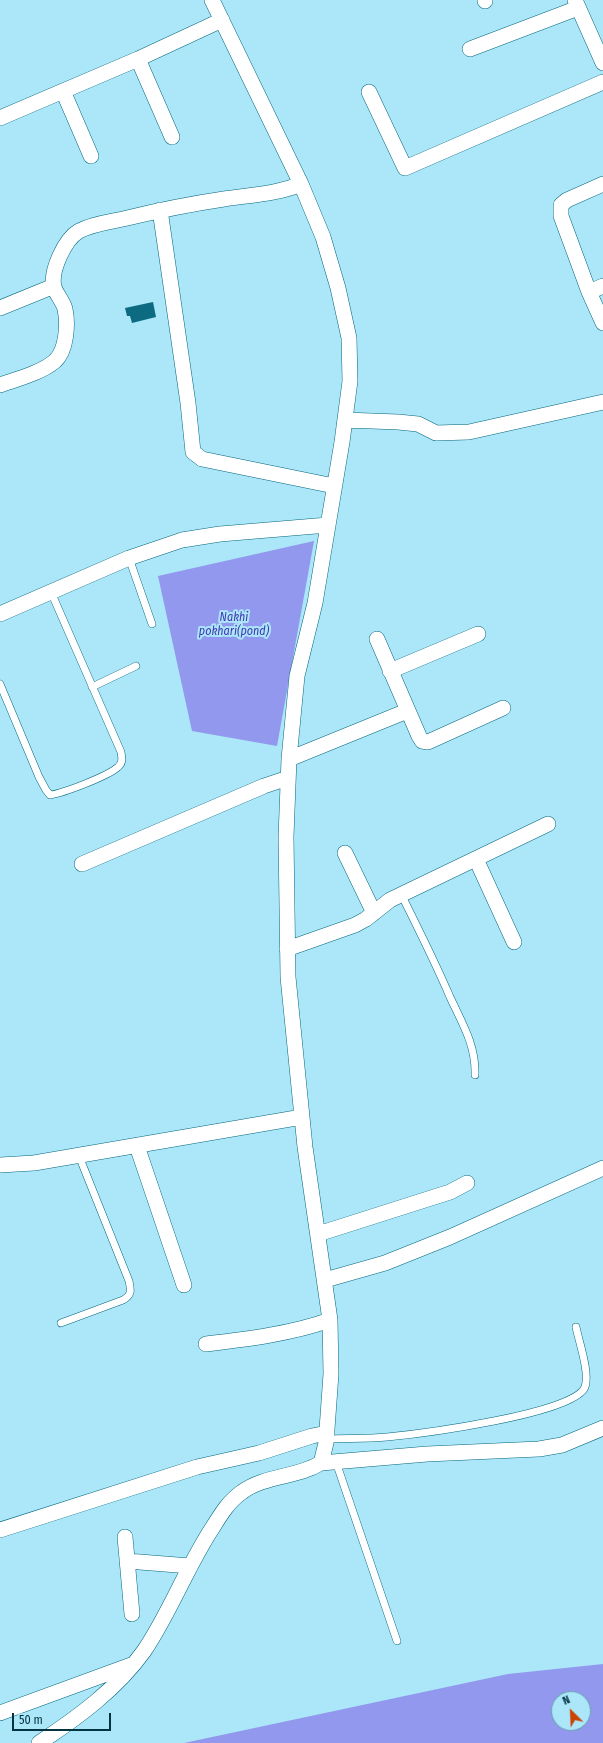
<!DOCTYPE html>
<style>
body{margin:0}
#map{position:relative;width:603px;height:1743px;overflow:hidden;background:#ace6f9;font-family:"Fira Sans Condensed",sans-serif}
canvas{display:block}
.north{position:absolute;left:551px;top:1691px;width:40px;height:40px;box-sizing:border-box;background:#ace6f9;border:1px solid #689faf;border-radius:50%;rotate:336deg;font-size:11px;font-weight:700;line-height:16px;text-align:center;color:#013440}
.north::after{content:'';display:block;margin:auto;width:14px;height:18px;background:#ca4402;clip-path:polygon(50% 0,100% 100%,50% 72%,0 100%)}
.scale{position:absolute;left:12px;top:1713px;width:99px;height:18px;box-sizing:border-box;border:2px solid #013440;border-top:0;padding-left:5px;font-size:12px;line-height:14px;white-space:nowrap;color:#013440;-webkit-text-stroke:3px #ace6f9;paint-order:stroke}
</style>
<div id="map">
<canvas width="603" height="1743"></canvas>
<div class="north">N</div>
<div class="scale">50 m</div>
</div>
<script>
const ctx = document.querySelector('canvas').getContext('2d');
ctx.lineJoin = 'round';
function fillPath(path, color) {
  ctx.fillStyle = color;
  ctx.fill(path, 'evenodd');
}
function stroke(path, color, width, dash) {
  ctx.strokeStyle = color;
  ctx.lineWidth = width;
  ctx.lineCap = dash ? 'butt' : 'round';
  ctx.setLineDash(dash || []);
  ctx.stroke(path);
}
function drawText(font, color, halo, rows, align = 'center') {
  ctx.font = font + ' "Fira Sans Condensed",sans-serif';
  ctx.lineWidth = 4;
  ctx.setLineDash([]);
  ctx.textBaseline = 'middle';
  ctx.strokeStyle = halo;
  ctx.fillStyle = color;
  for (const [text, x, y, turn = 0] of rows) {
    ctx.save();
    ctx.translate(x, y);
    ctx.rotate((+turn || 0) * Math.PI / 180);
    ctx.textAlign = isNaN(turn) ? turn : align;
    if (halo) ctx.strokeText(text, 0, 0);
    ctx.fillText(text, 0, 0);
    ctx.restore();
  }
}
const water = new Path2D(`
 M314,541L277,746L192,731L158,576Z
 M603,1664V1743H184L508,1674ZM559,1699H583V1723H559Z`);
const building = new Path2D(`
 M153,302L156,317L132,323L130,316H127L125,308Z`);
const lane = new Path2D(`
 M129,558L152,624
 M0,684L39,777L46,790L50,795C64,793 108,776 118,767C123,763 122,758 121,752L51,592
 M92,687L136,666
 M401,894C418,928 435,962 450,997C462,1023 476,1045 475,1075
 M61,1323L123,1300C132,1295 131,1290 129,1281L79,1156
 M326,1439C347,1438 367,1439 387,1437C418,1434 575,1414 585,1387C590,1373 579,1342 576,1327
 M336,1462L397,1641`);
const street = new Path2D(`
 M485,0V1
 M575,0L603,63
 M470,49L578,8
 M138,59L172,137
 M63,91L91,156
 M369,92L405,168L603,82
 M0,118L138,59L222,20
 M603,184L567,200L561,205V216L589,292L603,323
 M160,210L188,403L193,452L202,459L334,486
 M589,292L603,286
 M0,308L54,286
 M0,385C17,379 41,373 55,361C67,350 68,323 65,309C63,301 56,294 54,287C50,271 65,239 79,231C92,224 109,222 123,219C156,211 190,204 224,199C250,195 277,194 301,184
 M345,420L398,422L418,424L436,433L469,432L603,402
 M0,614L129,558L182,540L220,534L328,525
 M377,639L419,736L422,741L428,742L503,708
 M390,671L478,634
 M289,759L407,711
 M345,853L374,913
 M476,859L514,942
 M82,864L264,786L288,778
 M287,949L355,925L366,919L390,900L548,824
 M137,1146L184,1285
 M0,1165L34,1163L302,1117
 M318,1234L450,1192L467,1183
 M325,1280L385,1263L450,1237L603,1168
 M206,1344C248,1339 290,1334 330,1320
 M321,1463L427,1454L539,1449L562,1445L603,1428
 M0,1530L197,1467L259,1453L312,1436L327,1433
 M125,1537L132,1614
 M127,1561L190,1566
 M0,1713L131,1665
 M39,1743C77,1718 117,1689 144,1651C170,1613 187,1566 213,1527C221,1514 229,1501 242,1492C265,1475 296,1478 321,1463L326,1443L331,1374L330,1320L305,1147L288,977L286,837L289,759L297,676L315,603L342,442L350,381L349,338L338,288L323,237L301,184L212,0`);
const waterNames = [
 ["Nakhi",234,618],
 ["pokhari(pond)",234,632]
];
fillPath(water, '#9198ed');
fillPath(building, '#0c6b81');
stroke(lane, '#03677d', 8);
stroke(street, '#03677d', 16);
stroke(lane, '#fff', 7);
stroke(street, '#fff', 15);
drawText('italic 12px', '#4236b0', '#ace6f9', waterNames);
</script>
